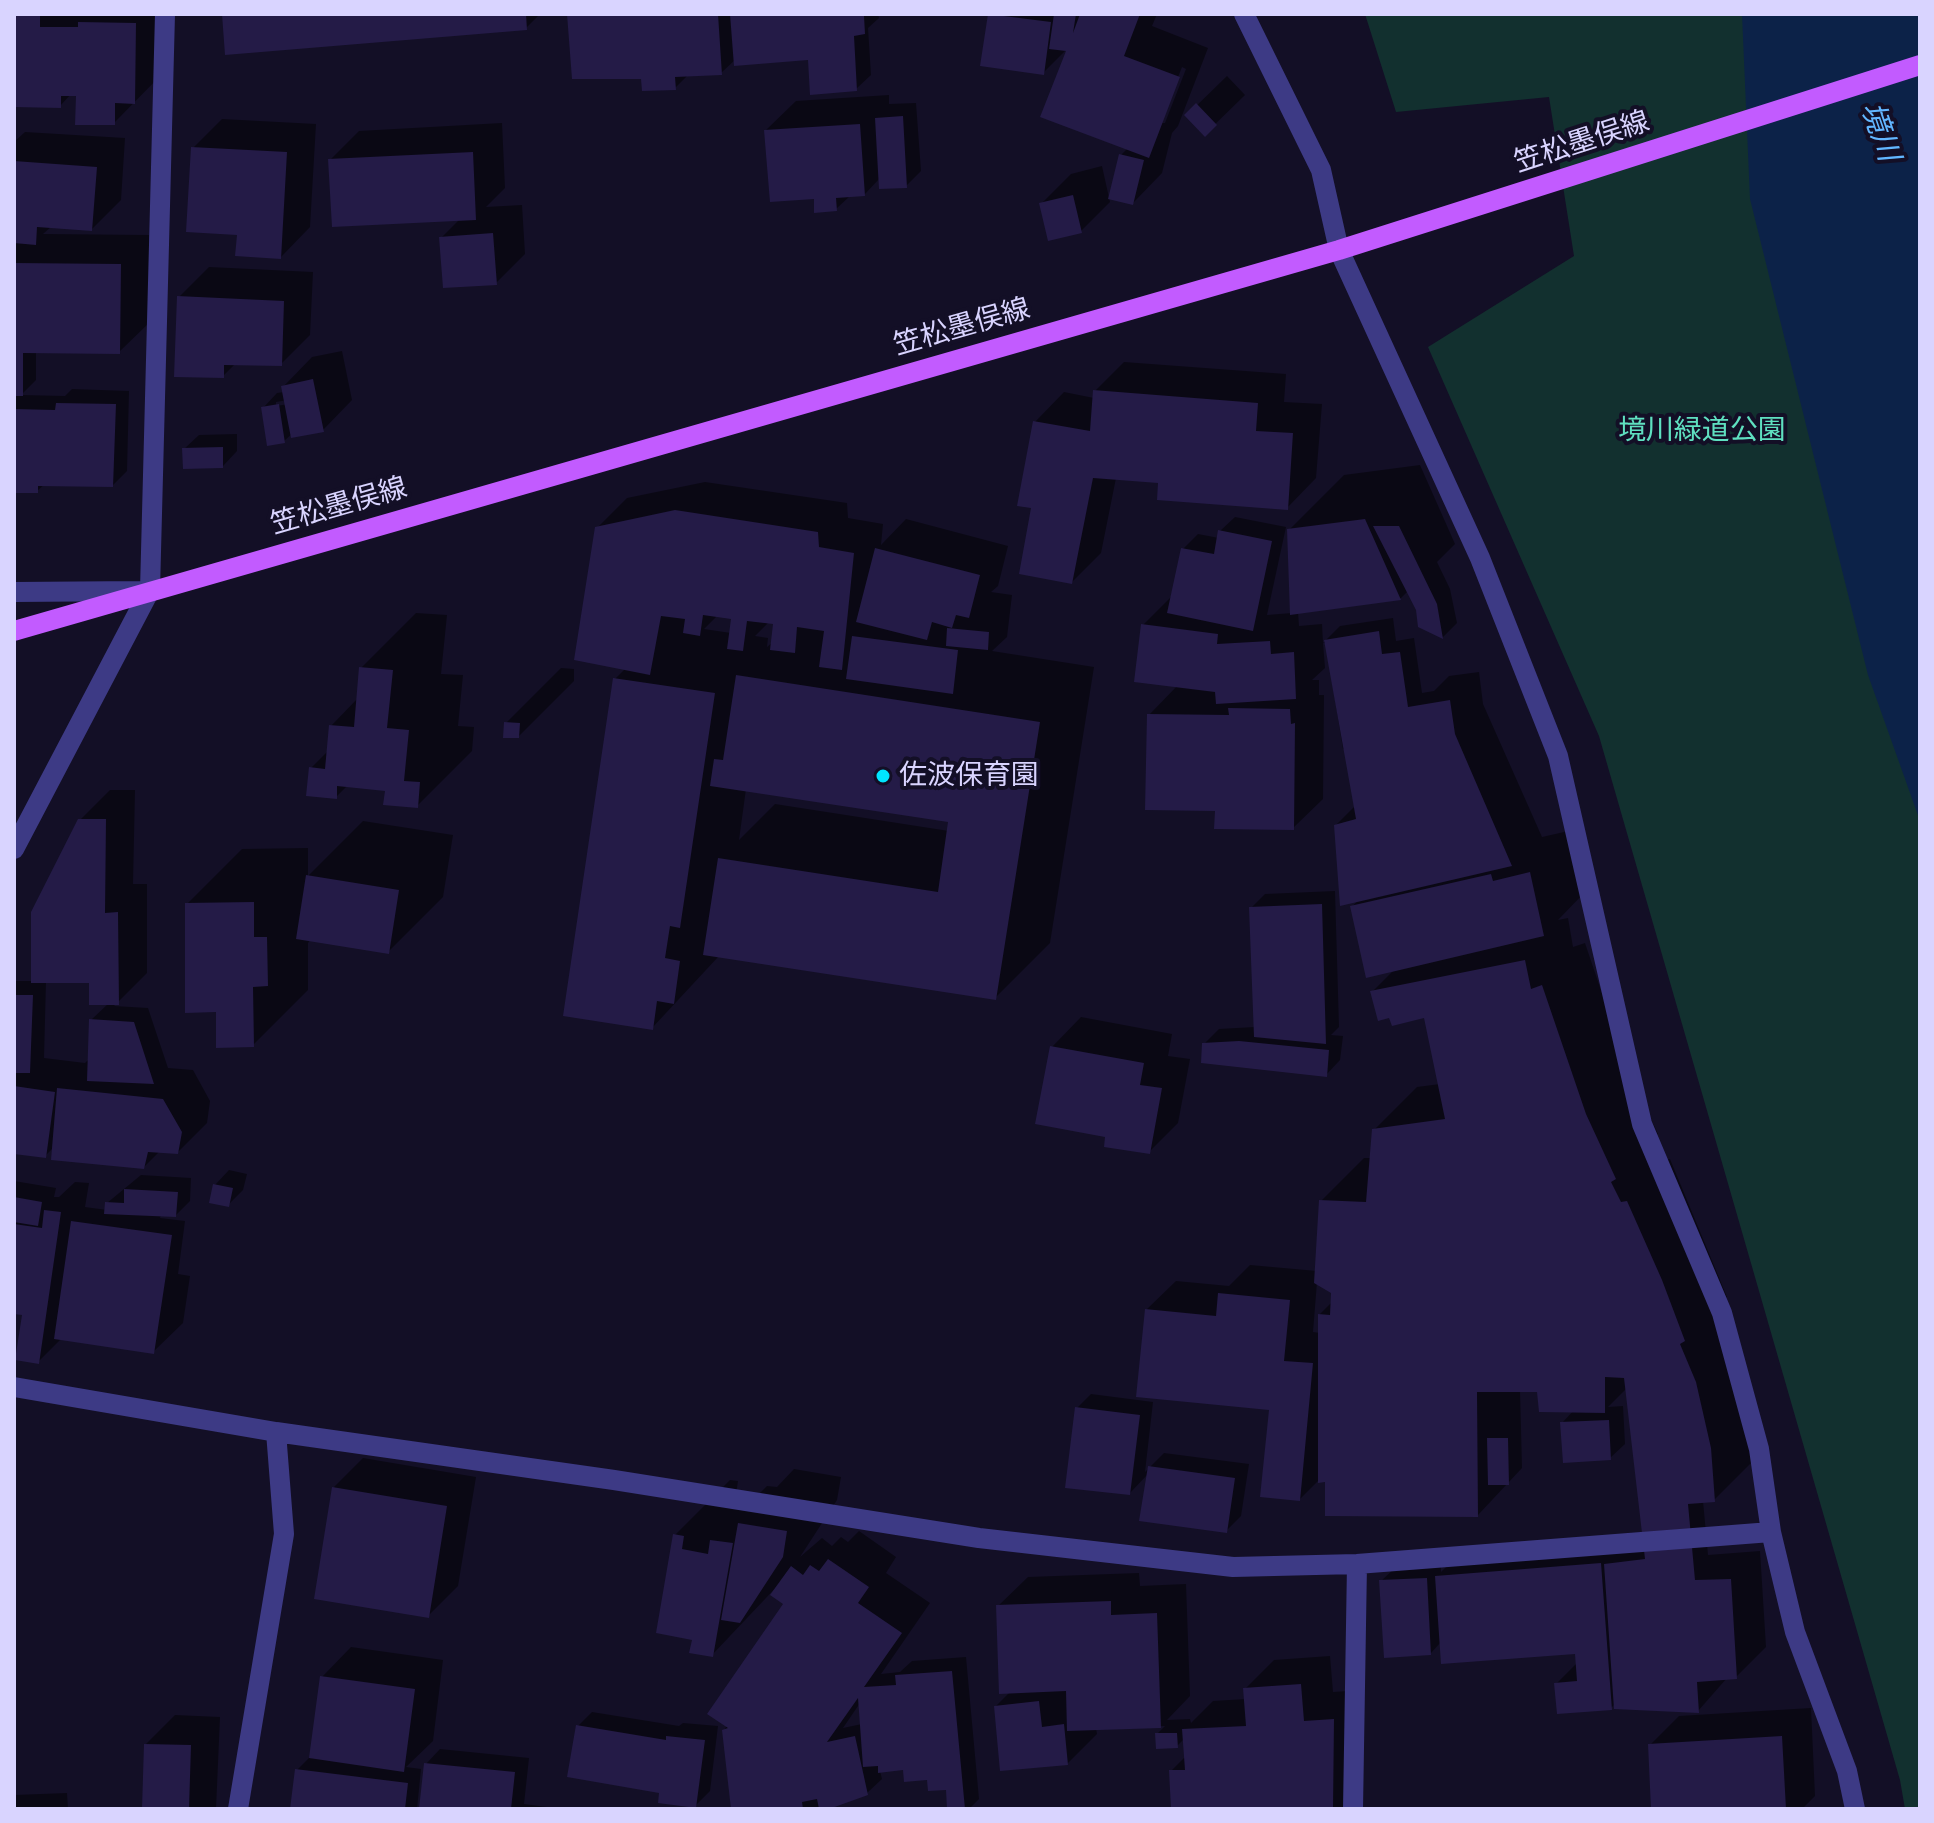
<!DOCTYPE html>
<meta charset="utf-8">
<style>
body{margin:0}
#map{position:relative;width:1934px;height:1823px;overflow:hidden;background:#130f26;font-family:"Archivo Narrow",sans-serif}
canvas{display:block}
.frame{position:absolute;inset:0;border:16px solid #d9d4ff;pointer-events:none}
</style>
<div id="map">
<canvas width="1934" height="1823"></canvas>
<div class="frame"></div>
</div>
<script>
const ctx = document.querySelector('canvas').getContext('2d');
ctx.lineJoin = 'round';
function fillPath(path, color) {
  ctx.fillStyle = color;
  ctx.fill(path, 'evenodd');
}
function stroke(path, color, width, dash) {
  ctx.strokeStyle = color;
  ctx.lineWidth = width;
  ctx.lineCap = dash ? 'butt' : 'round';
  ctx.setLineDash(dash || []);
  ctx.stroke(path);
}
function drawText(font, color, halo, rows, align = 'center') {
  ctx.font = font + ' "Archivo Narrow","Noto Sans JP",sans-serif';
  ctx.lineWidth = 8;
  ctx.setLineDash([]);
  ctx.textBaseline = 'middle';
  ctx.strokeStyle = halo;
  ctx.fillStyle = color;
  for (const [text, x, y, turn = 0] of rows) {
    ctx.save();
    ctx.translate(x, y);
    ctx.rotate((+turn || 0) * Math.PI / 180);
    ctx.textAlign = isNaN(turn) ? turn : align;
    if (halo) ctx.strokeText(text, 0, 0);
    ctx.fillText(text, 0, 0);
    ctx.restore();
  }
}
const green = new Path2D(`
 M1365,14H1920V1809H1905L1900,1780L1599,736L1428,347L1574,256L1549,97L1396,112Z`);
const water = new Path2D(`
 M1742,14H1920V821L1868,675L1750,199Z`);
const shadow = new Path2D(`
 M14,14H164V72L114,123L78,94H71L60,106L14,105Z
 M224,14H540L526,28Z
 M569,14H878L879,18L868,28L871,75L856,89L810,58L736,59L721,73L689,74L675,88L643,77Z
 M990,14H1157L1152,26L1208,48L1178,126L1172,133L1162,173L1133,203L1121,155L1128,148L1070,46L1043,73L983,64ZM1182,67L1186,69L1165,123H1160Z
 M1227,76L1245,95L1205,134L1187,115Z
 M889,95V104L916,103L921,171L906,186L880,178L864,195L850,196L836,209L816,197L766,130L796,101Z
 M222,119L316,124L310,227L281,257L193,148Z
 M502,123L505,188L486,207L522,205L525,254L496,283L441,238L460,219L330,160L359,131Z
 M25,132L125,138L121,200L92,229L52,226L43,234L149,235V323L119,352H36V380L21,395L65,396L72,389L129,391L127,471L113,485L45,484L37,491H14V142Z
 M1102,166L1110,202L1081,231L1042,203L1071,174Z
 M209,267L313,272L310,335L281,364L236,363L223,376L179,297Z
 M342,351L352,400L323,430L293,433L284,441L263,408L277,393L284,392L283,387L312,357ZM288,400L289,404L276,406V402Z
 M1124,362L1286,374L1284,402L1322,404L1316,478L1287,508L1161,481L1116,478L1101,553L1072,582L1034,507L1035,422L1064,392L1094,398L1095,391Z
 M237,434V451L223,466L184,449L199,435Z
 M1420,465L1455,544L1437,562L1450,589L1457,623L1443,637L1420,626L1418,609L1409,590L1401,598L1298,612L1299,626L1322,624L1323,643L1340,626L1393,618L1396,641L1414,638L1422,693L1434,691L1449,676L1479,672L1483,704L1542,837L1573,830L1586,891L1558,920L1568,918L1573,947L1585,943L1628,1071L1658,1134L1653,1139L1664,1160L1670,1159L1727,1297L1722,1301L1757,1457L1714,1500L1703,1501L1708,1555L1760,1551L1766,1647L1736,1677L1727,1678L1698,1711L1615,1704L1611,1708L1556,1684L1577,1663V1652L1441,1642L1431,1653L1381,1581L1396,1567L1441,1565V1572L1466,1547H1646L1627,1388L1608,1407L1623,1406L1625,1444L1610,1458L1562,1423L1574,1410L1539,1390H1520L1522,1468L1478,1515L1327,1480L1318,1481L1300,1499L1271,1409L1146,1310L1176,1281L1229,1286L1250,1265L1317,1271L1321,1201L1364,1158H1372L1374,1130L1417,1087L1440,1084L1426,1016L1372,992L1395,969L1352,907L1359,899L1336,825L1356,805L1351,748L1343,749L1326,643H1323L1325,668L1312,680H1319V695H1324L1323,799L1293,828L1217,809L1149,715L1178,685L1143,625L1173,595L1183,549L1198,534L1219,538L1220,531L1235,517L1286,527L1267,615L1292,613L1289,530L1344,475ZM1317,1282L1333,1292L1332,1302L1320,1314V1333L1313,1332Z
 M705,482L847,503L848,518L883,524L881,545L906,519L1008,546L998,586L991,592L1012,595L1007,637L992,651L1094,667L1050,943L995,998L719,956L652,1028L615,679L626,668L597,528L627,498ZM718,615L733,617L731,633L704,629ZM770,621L776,622L774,641L767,647L768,638L755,636ZM746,789L950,821L949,831L775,804L739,840Z
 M416,613L447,615L441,674L463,675L458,726L474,727L472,751L417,806L387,789L348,785L336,797L311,768L329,750L331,726L358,698L361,668Z
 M561,668L574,669V681L519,736L506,723Z
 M110,790H135L133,884H147V973L114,1006L148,1008L168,1068L193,1070L210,1101L207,1123L178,1152L160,1151L144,1167L54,1147L45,1156L14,1152V981H33L80,820ZM46,981H91L109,1003L91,1020L90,1058L85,1063L44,1058Z
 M363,821L453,835L443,897L388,952L311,939L308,943V990L253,1045L218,1010L187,904L242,849L308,848V876Z
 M1335,891L1339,1027L1331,1035L1343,1036L1340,1060L1326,1075L1204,1044L1219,1029L1255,1027L1251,908L1265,894Z
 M1081,1017L1172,1034L1168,1056L1190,1059L1178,1123L1149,1152L1052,1047Z
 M229,1170L247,1174L243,1190L228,1205L215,1185Z
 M141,1175L191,1178L190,1201L176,1215H161L160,1218L185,1221L178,1274L190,1276L183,1323L153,1352L62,1338L38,1362L24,1313L14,1312V1181L56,1188L54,1197H59L75,1182L89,1183L85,1207L107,1210V1203Z
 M1091,1394L1153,1402L1145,1472L1164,1453L1249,1464L1241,1516L1226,1531L1148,1474L1130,1493L1077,1408Z
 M363,1458L476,1477L458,1586L428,1616L334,1487Z
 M794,1469L841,1477L837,1500L800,1557L822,1538L832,1546L841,1537L848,1542L859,1531L896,1557L886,1573L930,1603L881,1674L900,1672L912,1661L966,1657L979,1799L969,1809H949L948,1787L905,1768L880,1771L882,1779L867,1793L819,1809H734L724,1731L786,1603L783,1580L712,1655L694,1639L675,1535L730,1480L738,1481L736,1494L755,1498L767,1486L777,1487ZM860,1703L862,1724L843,1728Z
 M1139,1573L1140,1586L1186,1584L1190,1696L1167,1720L1190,1719L1191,1723L1213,1701L1246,1699L1245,1689L1274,1660L1330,1656L1333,1692L1363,1690L1357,1809H1173L1171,1771L1186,1756L1185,1738L1177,1746L1157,1734L1165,1726L1096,1728L1097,1734L1067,1764L996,1706L1011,1691L998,1606L1028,1577Z
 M351,1647L443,1660L433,1741L406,1767L421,1769L417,1809H292L297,1770L311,1756L322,1677Z
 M1811,1708L1815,1796L1802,1809H1653L1650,1745L1679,1716Z
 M592,1712L679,1726L683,1723L718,1726L710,1791L695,1806L661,1791L578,1726Z
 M175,1715L220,1717L216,1809H144L146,1744Z
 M440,1749L529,1758L524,1804L562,1809H421L426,1764Z
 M67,1793L68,1809H14V1795Z`);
const building = new Path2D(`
 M14,14H40V27H78V22L136,23L135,104L115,103V125H75L76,96H61V108L14,107Z
 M222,14H526L527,30L225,55Z
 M567,14H718L722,75L675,77L676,90L642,91L641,79H572Z
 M730,14L864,16L865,34L854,36L857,91L810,95L808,60L734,66Z
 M988,14L1051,22L1044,75L980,66Z
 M1054,14H1076L1073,33L1080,14H1140L1124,56L1180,77L1149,158L1040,117L1066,51L1049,49Z
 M1196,103L1217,125L1205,137L1184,115Z
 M903,116L907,188L879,189L875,118Z
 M860,124L865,196L836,198L837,211L814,213V199L770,202L764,130Z
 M191,147L287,152L281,259L235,256L237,235L186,232Z
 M473,152L476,220L332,227L328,159Z
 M1119,154L1144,160L1133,205L1108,199Z
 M14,161L97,167L92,231L37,227L36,245L14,243Z
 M1073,195L1082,233L1048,241L1039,203Z
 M493,233L497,285L443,288L439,237Z
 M14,263L121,264L120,354L23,353V396H14Z
 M177,296L284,301L282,366L224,365V378L174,377Z
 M313,379L324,432L291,438L281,386Z
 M1093,390L1258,403L1256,431L1293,433L1288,510L1157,500L1158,483L1093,478L1072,584L1019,574L1031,508L1017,506L1033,421L1090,431Z
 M56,403L116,404L113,487L38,486V493H14V409L55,410Z
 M279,404L285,443L267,446L261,407Z
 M223,447V468L183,469L182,448Z
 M675,510L818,532L819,547L854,553L842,670L819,667L824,631L797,627L795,653L770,650L773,624L747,621L743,651L727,649L731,619L703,615L700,636L683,633L685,619L661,616L650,675L574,660L595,527Z
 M1365,519L1401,600L1290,615L1287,529Z
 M1373,526H1399L1437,604L1443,639L1418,627L1416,610Z
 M1218,530L1272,541L1253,631L1167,613L1181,548L1214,554Z
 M875,548L980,575L969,618L956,615L952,628L932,622L927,640L856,622Z
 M1141,624L1218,634L1217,644L1270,641L1271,654L1294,652L1296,699L1216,704L1215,692L1134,682Z
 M947,628L989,632L988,650L946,646Z
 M1379,631L1382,654L1400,652L1408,707L1450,700L1455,734L1512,866L1340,906L1334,825L1356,819L1324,640Z
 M852,636L958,650L953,694L846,679Z
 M359,667L393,670L387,728L409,730L404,781L420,782L418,808L383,805L385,791L337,786V799L306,796L309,767L325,769L329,725L354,727Z
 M736,675L1040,722L996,1000L703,955L718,858L938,892L948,822L710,786L714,759L723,760Z
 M613,678L715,693L680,928L670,926L665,958L680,961L674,1004L657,1001L653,1030L563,1016Z
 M1228,708L1290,709L1291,724L1295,723L1294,830L1214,829L1215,811L1145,810L1147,714L1229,715Z
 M504,722L520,723L519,738H503Z
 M78,819H106L105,913L118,912L119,1005H89V983H31V912Z
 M1530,872L1544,936L1366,978L1350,906L1491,874L1493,881Z
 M306,875L399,890L389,954L296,939Z
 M254,902V937H267L268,986L253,987L254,1047L216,1048V1012L185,1013V903Z
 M1322,904L1326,1044L1254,1037L1249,907Z
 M1525,960L1531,989L1542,985L1586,1114L1616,1179L1611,1182L1621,1202L1627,1201L1662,1280L1685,1341L1680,1344L1696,1382L1711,1448L1715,1502L1688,1504L1695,1580L1731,1579L1737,1679L1697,1682L1699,1713L1614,1709L1604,1564L1645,1559L1624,1378L1605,1377V1413L1539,1412L1537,1392H1477L1478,1517L1325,1516V1482L1318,1483V1314L1330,1315L1331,1293L1314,1283L1319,1200L1366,1202L1372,1129L1445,1119L1424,1018L1392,1026L1389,1018L1378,1021L1370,991Z
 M14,995H33L30,1073H14Z
 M89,1019L134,1022L154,1084L87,1081Z
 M1239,1041L1329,1050L1327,1077L1201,1063L1202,1043Z
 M1050,1046L1144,1063L1140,1085L1162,1088L1150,1154L1104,1147L1105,1137L1035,1124Z
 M14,1086L55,1092L46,1158L14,1154Z
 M57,1088L163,1099L182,1132L178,1154L148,1152L144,1169L51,1160Z
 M213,1184L233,1188L229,1207L209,1203Z
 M124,1189L178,1192L176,1217L104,1214L105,1202L124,1203Z
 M14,1197L42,1202L38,1226L14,1222Z
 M44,1210L61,1212L39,1364L15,1360L22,1315L14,1314V1224L42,1228Z
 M71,1221L172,1235L154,1354L54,1339Z
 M1218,1293L1290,1300L1284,1361L1313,1363L1300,1501L1260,1497L1269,1410L1136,1397L1145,1309L1216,1316Z
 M1075,1407L1140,1415L1130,1495L1065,1488Z
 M1609,1420L1611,1460L1563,1463L1560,1422Z
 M1487,1438H1508L1509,1485H1488Z
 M1148,1466L1235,1478L1227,1533L1139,1521Z
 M332,1487L447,1506L429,1618L314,1599Z
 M738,1523L787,1531L783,1557L740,1623L721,1620Z
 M673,1534L684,1536L682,1549L708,1554L710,1540L733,1543L713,1657L689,1653L692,1640L656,1633Z
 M828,1559L869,1587L858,1603L902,1633L864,1687L896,1685L895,1675L952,1671L965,1809H947L946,1790L928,1791L927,1780L904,1782L903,1770L878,1773V1766L863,1767L858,1698L827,1742L855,1736L868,1795L829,1809H819L817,1799L802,1802L803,1809H731L722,1730L728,1728L707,1714L783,1604L770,1595L791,1566L803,1575L810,1565L819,1571Z
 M1601,1563L1612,1710L1557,1714L1554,1683L1577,1681L1575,1654L1441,1664L1435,1576Z
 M1427,1578L1431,1655L1384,1658L1379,1580Z
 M1111,1601V1615L1157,1613L1161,1728L1067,1731L1066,1691L999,1694L996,1605Z
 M320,1676L415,1689L404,1772L309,1758Z
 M1301,1684L1304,1721L1334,1719L1333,1809H1171L1169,1770H1185L1182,1729L1246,1726L1243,1688Z
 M1039,1701L1042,1727L1064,1724L1068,1765L1000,1771L994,1706Z
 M576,1725L666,1740V1736L705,1740L696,1808L658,1803L659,1793L567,1777Z
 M1155,1733H1177L1178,1748L1156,1749Z
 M1782,1736L1786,1809H1651L1648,1744Z
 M144,1744L191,1745L189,1809H142Z
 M424,1763L515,1772L511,1809H419Z
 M295,1769L408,1783L405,1809H290Z`);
const minor = new Path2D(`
 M1244,14L1321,170L1339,250L1480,558L1558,756L1642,1124L1722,1313L1759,1449L1771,1532L1795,1632L1847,1771L1855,1809
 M14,592L142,591
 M14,849L150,590L165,14
 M14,1387L276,1432L614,1480L979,1538L1233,1567L1357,1564L1771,1532
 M238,1809L284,1534L276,1432
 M1353,1809L1357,1564`);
const major = new Path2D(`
 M14,631L1339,250L1920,65`);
const markers = [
 [883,776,8,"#00e5ff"]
];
const streetNames = [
 ["笠松墨俣線",1582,143,-18],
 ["笠松墨俣線",962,328,-16],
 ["笠松墨俣線",339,507,-16]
];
const parkNames = [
 ["境川緑道公園",1702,431]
];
const poiNames = [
 ["佐波保育園",899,776]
];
const waterNames = [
 ["境川",1879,132,71]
];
fillPath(green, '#12302f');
fillPath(water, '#0c2248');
fillPath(shadow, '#0007');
fillPath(building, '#241b47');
stroke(minor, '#3d3a85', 20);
stroke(major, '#c25bff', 20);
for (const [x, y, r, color] of markers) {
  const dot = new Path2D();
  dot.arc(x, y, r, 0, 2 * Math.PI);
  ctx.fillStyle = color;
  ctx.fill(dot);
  stroke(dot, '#130f26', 3);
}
drawText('28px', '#d9d4ff', '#130f26', streetNames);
drawText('28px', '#5fe0c0', '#130f26', parkNames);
drawText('28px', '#d9d4ff', '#130f26', poiNames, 'left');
drawText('italic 30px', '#62b6ff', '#130f26', waterNames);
</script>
